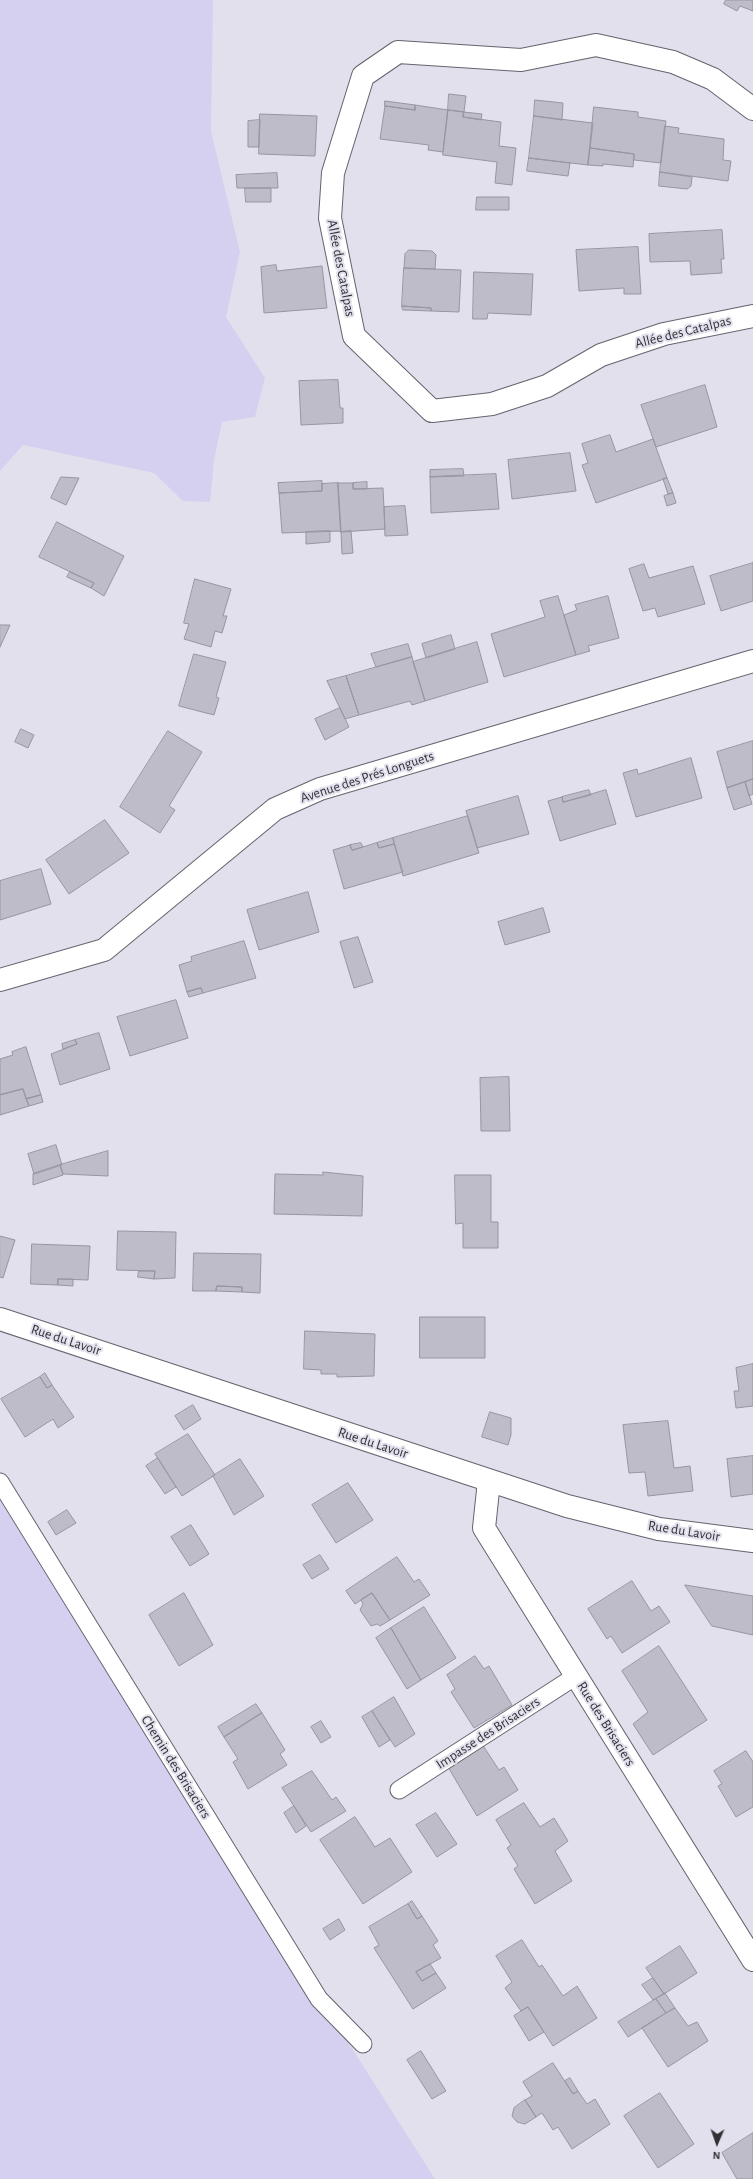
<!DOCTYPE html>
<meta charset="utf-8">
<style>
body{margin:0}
#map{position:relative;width:753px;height:2179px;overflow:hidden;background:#e2e0ec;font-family:"Alegreya Sans",sans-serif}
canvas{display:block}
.north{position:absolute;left:697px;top:2123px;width:40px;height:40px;-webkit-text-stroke:3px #e2e0ec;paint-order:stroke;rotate:182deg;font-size:11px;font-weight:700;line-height:16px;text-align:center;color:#323136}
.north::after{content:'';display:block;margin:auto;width:14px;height:18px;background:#323136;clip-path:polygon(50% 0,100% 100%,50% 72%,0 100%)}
</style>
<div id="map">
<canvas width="753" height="2179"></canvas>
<div class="north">N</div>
</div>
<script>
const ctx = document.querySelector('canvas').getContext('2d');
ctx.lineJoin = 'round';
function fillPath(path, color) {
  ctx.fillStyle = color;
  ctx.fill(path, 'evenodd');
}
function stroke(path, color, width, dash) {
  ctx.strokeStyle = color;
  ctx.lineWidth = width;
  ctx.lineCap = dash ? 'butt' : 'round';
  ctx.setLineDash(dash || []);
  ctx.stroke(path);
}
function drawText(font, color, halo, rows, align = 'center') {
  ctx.font = font + ' "Alegreya Sans",sans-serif';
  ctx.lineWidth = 4;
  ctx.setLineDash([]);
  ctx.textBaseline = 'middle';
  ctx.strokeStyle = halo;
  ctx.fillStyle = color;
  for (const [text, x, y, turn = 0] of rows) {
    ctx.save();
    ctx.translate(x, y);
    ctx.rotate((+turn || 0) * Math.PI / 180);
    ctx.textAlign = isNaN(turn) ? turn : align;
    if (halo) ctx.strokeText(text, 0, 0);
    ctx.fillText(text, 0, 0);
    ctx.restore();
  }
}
const green = new Path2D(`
 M0,0H213L211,131L240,252L226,317L265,378L255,417L222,422L214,460L210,502L183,501L154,473L23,445L0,471Z
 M0,1494L435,2179H0Z`);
const building = new Path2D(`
 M726,0H753V11L740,6L737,11L724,4Z
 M449,94L466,96L464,112L448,110Z
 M535,100L563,103L562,120L534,116Z
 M385,101L415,105V110L385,106Z
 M415,105L448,110L443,152L428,150L429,145L380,139L385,106L415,110Z
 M594,107L638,112V117L666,121L661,163L634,160V154L590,148Z
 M448,110L464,112L463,117L501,122L499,146L516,148L512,185L495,183L497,162L443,155Z
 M464,112L482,114L481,120L463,117Z
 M260,114L317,116L315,156L259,154Z
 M534,116L593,123L588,165L529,158Z
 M260,120L259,147H248V121Z
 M665,126L679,128L678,133L724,139L723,160L731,161L728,181L660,172Z
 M590,148L634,154L633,167L603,164V166L588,165Z
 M529,158L570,163L568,176L527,171Z
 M660,172L692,177L691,186L687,189L659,186Z
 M277,173L278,188H237L236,175Z
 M245,188H271V202H246Z
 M477,197H509V210H476Z
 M722,230L724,259H721L722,273L691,275L690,261L650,262L649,234Z
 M638,247L641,294H624V288L579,291L576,250Z
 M409,250L432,251L436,255L435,269L404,268L405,254Z
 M276,265L277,271L322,266L327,308L264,313L261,267Z
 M404,268L461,270L459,312L431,311V308L402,306Z
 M474,272L533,274L531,315L488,313L487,319H473Z
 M402,306L431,308V311L403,310Z
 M338,380L340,408H343V423L301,425L299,381Z
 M705,385L717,427L656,447L641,405Z
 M610,435L616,452L653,439L667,478L596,503L582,465L588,463L582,444Z
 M570,453L576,491L512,499L508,460Z
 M463,469L464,476L430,477V470Z
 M496,474L499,509L431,513L430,477Z
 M61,477L79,478L66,505L51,498Z
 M667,478L673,493L668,494L663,479Z
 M322,481V491L279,493L278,483Z
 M367,482V489H353V483Z
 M338,483H353V489L383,488L385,529L341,532Z
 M338,483L341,531L282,533L279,493L322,491V484Z
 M673,493L676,503L667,506L664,496Z
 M405,506L408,535L385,536L384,507Z
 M57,522L124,556L104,596L91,588L94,583L39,557Z
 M330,531V542L306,544V532Z
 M351,531L353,553L342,554L341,532Z
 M753,563V601L721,611L710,576Z
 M644,564L649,578L693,566L705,604L658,617L655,608L643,611L629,569Z
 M70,572L94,583L91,588L67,577Z
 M195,579L231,589L223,616H227L222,633L215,631L211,647L184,639L189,624L184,623Z
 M558,596L576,655L504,677L491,634L545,617L540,601Z
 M608,596L619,638L588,646L590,651L576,655L564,615L577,610L575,605Z
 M0,625H10L0,647Z
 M451,635L455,649L426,658L422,644Z
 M477,642L488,682L425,701L413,662Z
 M408,644L412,657L376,667L371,654Z
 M194,654L226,662L216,697L219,698L214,715L179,706Z
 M412,657L425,701L412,705L410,701L359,715L346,676Z
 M346,676L359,715L345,719L327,681Z
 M340,708L349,727L325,740L315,719Z
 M21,729L34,735L28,748L15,742Z
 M168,731L202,752L169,806L175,810L160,833L120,807Z
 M753,741V779L727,788L717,752Z
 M691,758L702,798L636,817L623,773L637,769L638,774Z
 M753,779V794L749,796L745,782Z
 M745,782L752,804L734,810L727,788Z
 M589,790L591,795L563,802L562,797Z
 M606,790L616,824L560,841L548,801L562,797L563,802Z
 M518,796L529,834L477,848L466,811Z
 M468,816L479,853L403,876L393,838Z
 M105,820L129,853L69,894L46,860Z
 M393,838L394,844L379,848L377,843Z
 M361,843L363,847L352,850L350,845Z
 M377,843L379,848L394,844L403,872L344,889L333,850L350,845L352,850Z
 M41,869L51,904L0,920V881Z
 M308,892L319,932L259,950L247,910Z
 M543,908L550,932L505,945L498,922Z
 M358,937L373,982L354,988L340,942Z
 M244,941L256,978L203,993L201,988L187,992L179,965L192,961L191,957Z
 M201,988L203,993L189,997L187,992Z
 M176,1000L188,1038L130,1056L117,1017Z
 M99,1033L110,1069L60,1085L51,1054L77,1044L75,1040Z
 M75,1040L77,1044L63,1049L62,1044Z
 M26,1047L41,1095L26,1099L23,1089L0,1095V1059L13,1055L12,1052Z
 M509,1077L510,1131H481L480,1078Z
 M23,1089L29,1106L0,1115V1095Z
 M41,1095L43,1102L29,1106L26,1099Z
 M56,1145L62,1165L34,1174L28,1154Z
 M108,1151V1176L63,1174L60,1165Z
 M60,1165L63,1175L33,1185V1174Z
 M323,1172L363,1176L362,1216L274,1214L275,1174L323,1175Z
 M455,1175H491V1222H498V1248H463V1223L456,1224Z
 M118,1231L176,1232L175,1278L154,1279L155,1271L117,1270Z
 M0,1236L15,1240L3,1278L0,1277Z
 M32,1244L90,1246L88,1280L58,1279V1285L31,1284Z
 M194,1253L261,1254L260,1293L242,1292V1287L217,1286L216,1291H193Z
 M139,1271H155L154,1279L138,1277Z
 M58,1279H73V1286L58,1285Z
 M217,1286L242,1287V1292L216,1291Z
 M420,1317H485V1358H420Z
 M305,1331L375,1334L374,1376L337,1377V1374H321V1370L304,1369Z
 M753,1364V1406L736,1408L734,1391H739L736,1368Z
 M45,1373L52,1385L47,1388L40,1377Z
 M40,1377L47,1388L52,1385L74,1417L58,1428L53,1419L25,1437L1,1399Z
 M193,1405L201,1419L184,1430L175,1416Z
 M490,1412L511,1418V1435L508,1445L482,1437Z
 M668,1421L674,1468L690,1466L693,1491L648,1496L645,1472L629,1473L623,1425Z
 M188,1434L215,1475L182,1496L155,1454Z
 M753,1456V1494L731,1497L727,1459Z
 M158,1458L176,1487L165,1494L146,1466Z
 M240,1459L264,1496L234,1515L213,1476Z
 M348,1483L373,1520L336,1543L312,1505Z
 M67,1510L76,1523L56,1535L48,1522Z
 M191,1525L209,1554L190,1566L171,1537Z
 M320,1555L329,1569L312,1579L303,1565Z
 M397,1557L414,1582L419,1579L430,1595L390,1620L372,1593L355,1604L346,1591Z
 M632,1581L651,1611L659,1606L670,1622L622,1653L611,1636L607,1639L588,1609Z
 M685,1585L753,1596V1635L712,1626Z
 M184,1593L213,1645L179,1666L149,1615Z
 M372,1593L390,1620L380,1626L377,1624L371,1626L360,1610L363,1604L361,1600Z
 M424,1607L456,1658L421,1680L391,1628Z
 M391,1628L421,1680L407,1689L376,1638Z
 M659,1646L707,1720L653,1755L633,1724L648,1712L622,1671Z
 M475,1656L484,1669L489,1666L512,1705L474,1728L451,1692L455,1689L447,1675Z
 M394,1697L415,1734L395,1747L372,1711Z
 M256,1704L262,1713L224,1737L218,1727Z
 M372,1711L390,1740L379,1747L362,1717Z
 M262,1713L285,1750L280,1754L287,1765L248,1789L233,1762L238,1759L224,1737Z
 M321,1721L331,1737L321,1743L311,1727Z
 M482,1744L499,1770L504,1767L518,1790L477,1816L448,1767Z
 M746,1751L753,1762V1807L736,1817L718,1786L722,1784L714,1771Z
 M312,1771L332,1800L336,1797L346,1811L311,1832L282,1788Z
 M524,1803L540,1827L554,1818L568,1841L555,1851L572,1881L535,1904L514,1869L518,1866L507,1848L511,1845L496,1820Z
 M294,1806L306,1826L296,1833L284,1813Z
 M436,1813L457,1844L437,1857L416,1825Z
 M355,1817L375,1847L390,1838L412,1872L363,1904L320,1840Z
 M412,1901L422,1916L417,1919L408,1904Z
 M408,1904L417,1919L422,1916L438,1941L433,1945L441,1958L416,1972L422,1981L436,1973L446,1988L413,2009L374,1948L379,1945L369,1927Z
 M339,1919L345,1930L330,1940L323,1929Z
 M522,1940L539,1967L542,1965L563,1996L577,1986L597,2018L553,2046L528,2007L521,2011L505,1988L512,1982L496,1956Z
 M680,1946L697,1973L664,1994L646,1968Z
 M430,1964L436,1973L422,1981L416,1972Z
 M653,1978L664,1994L653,2000L642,1985Z
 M665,1993L675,2008L666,2013L656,1999Z
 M656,1999L666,2013L628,2037L618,2022Z
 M528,2007L544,2032L529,2041L514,2016Z
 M675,2008L688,2026L697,2022L708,2041L668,2067L642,2028Z
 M421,2051L446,2091L432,2099L407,2060Z
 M553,2063L573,2094L578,2091L587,2104L595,2099L610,2124L572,2149L558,2127L553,2130L542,2113L536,2117L525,2100L532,2096L523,2082Z
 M570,2078L578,2091L573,2094L565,2081Z
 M660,2093L694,2144L658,2168L624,2116Z
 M525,2100L536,2117L525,2124L517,2122L512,2116L514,2108Z
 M753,2133V2179H737L722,2153Z`);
const service = new Path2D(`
 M0,1482L319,1999L363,2044
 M399,1790L576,1676`);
const minor = new Path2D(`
 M753,109L713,79L673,62L596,45L521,60L398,52L363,76L333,173L330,218L354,336L432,411L492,404L547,386L601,355L664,334L753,316
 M0,980L104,950L275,809L320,789L753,661
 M0,1319L567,1506L659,1529L753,1541
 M489,1481L484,1528L753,1960`);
const streetNames = [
 ["Allée des Catalpas",341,268,79],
 ["Allée des Catalpas",683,332,-14],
 ["Avenue des Prés Longuets",367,777,-18],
 ["Rue du Lavoir",66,1340,18],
 ["Rue du Lavoir",373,1443,18],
 ["Rue du Lavoir",684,1531,9],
 ["Rue des Brisaciers",606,1724,58],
 ["Impasse des Brisaciers",488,1733,-33],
 ["Chemin des Brisaciers",176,1767,58]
];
fillPath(green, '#d6d0f0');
fillPath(building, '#bebcc8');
stroke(building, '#9795a0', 1);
stroke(service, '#65636d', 19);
stroke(minor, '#65636d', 24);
stroke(service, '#fff', 17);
stroke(minor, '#fff', 22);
drawText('14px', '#323136', '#e2e0ec', streetNames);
</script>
